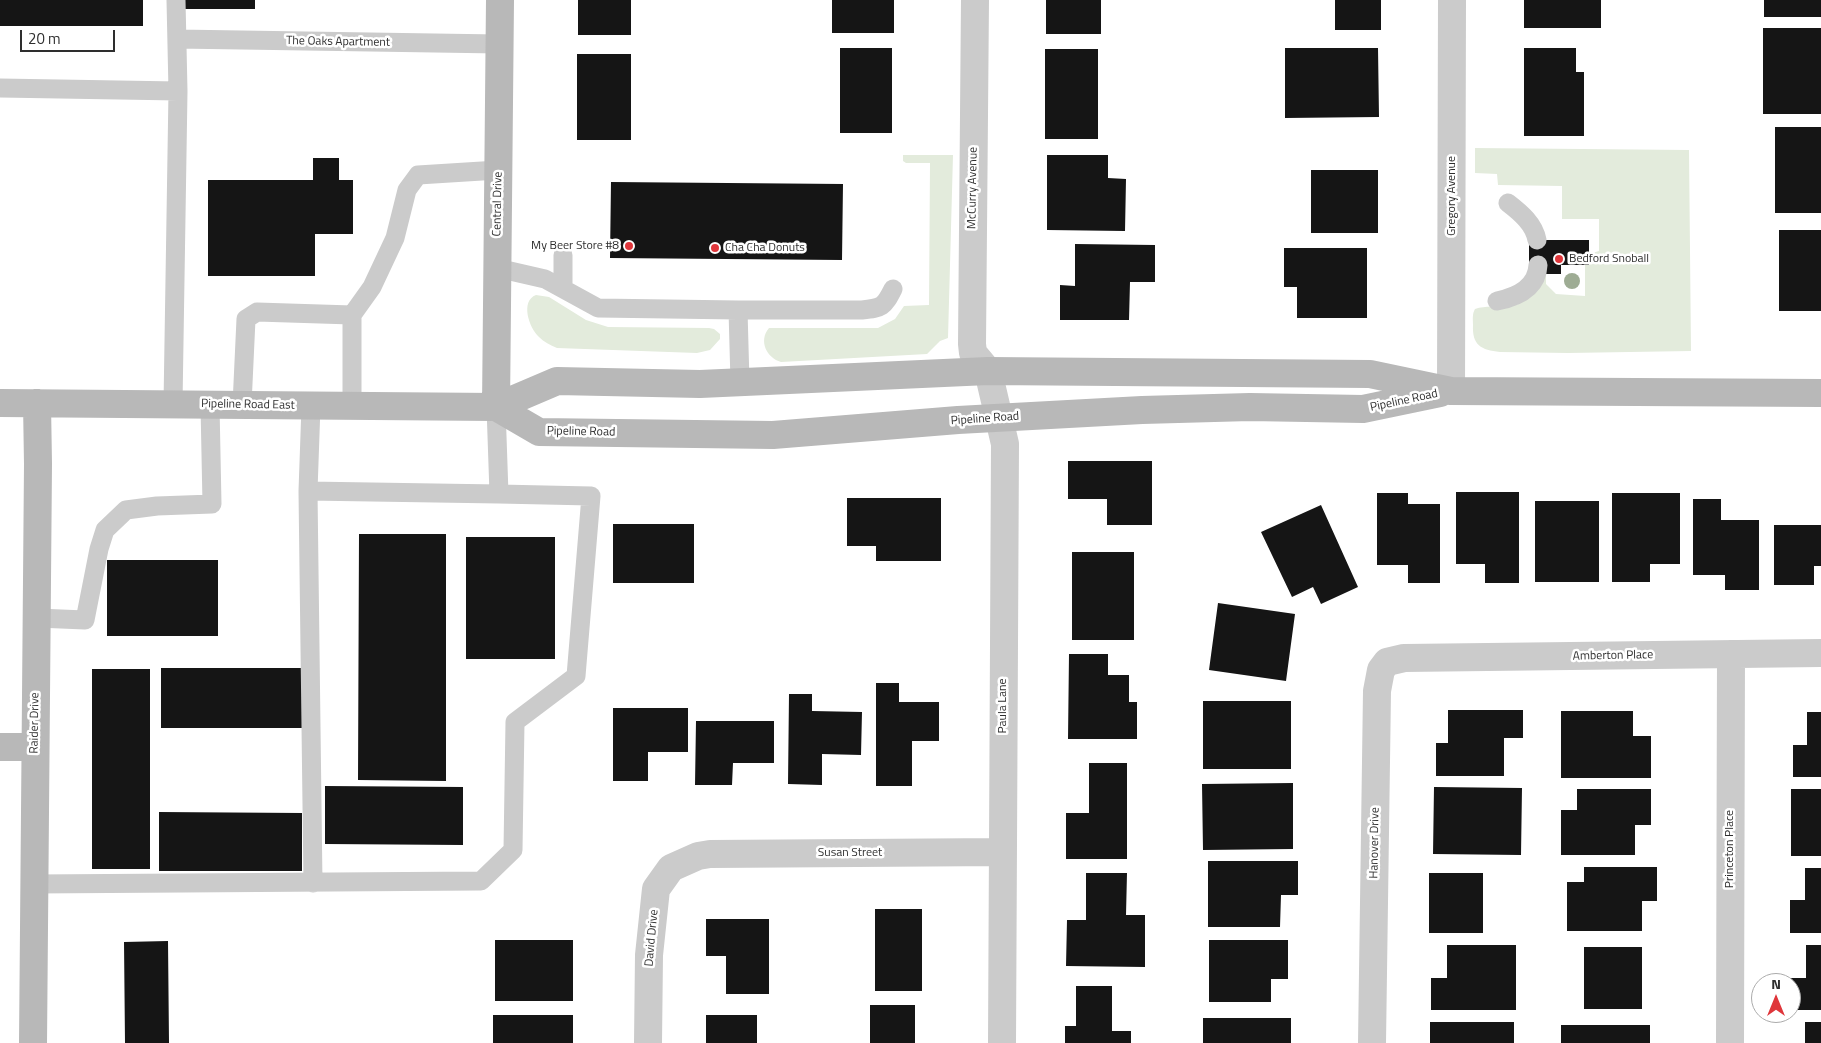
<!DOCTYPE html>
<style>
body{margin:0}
#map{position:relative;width:1821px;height:1043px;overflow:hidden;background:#fff;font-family:"Titillium Web",sans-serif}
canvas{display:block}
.north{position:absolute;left:1751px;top:973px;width:50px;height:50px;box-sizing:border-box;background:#fff;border:1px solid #ababab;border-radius:50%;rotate:0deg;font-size:14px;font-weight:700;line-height:20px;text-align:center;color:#2e2e2e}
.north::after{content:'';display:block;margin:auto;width:18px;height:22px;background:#df363b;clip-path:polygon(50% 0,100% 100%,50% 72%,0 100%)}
.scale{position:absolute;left:20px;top:30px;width:95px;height:22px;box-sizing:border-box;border:2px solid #2e2e2e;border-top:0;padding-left:6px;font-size:15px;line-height:18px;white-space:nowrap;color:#2e2e2e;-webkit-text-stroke:4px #fff;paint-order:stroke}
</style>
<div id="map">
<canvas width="1821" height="1043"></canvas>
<div class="north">N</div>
<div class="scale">20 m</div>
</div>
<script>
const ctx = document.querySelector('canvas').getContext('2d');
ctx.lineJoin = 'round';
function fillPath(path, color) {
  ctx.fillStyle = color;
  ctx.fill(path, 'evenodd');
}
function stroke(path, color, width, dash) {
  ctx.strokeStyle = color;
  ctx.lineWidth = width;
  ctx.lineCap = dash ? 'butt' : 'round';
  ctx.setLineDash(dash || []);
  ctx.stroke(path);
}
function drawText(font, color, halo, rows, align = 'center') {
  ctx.font = font + ' "Titillium Web",sans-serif';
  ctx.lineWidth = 5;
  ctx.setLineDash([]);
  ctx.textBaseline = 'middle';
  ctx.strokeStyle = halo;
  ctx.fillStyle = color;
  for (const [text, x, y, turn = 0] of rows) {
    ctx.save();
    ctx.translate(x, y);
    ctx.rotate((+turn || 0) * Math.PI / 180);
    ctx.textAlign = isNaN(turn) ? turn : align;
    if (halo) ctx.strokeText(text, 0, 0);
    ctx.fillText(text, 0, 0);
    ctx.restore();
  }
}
const green = new Path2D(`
 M1475,148L1689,150L1691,351L1568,353L1500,352C1481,350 1472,345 1473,325C1473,319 1472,314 1475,309C1484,306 1493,307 1502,307C1525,307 1537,292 1546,274V284L1556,294L1585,296V265H1589V254L1599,251V219H1562V186L1498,185L1497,174L1475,173Z
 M903,155H953L948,338L940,341L927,354L781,362C767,358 758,341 769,328H878L895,319L904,306L929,305L930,163H906L903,161Z
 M536,295L549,297L586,320L608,327L709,328L714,329L720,334V339L710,350L697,353L557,348C550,345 544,342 539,337C529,328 520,301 536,295Z`);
const building = new Path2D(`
 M0,0H143V26H0Z
 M183,0H255V9H183Z
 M578,0H631V35H578Z
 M832,0H894V33H832Z
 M1046,0H1101V34H1046Z
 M1335,0H1381V30H1335Z
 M1524,0H1601V28H1524Z
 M1764,0H1821V17H1764Z
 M1763,28H1821V114H1763Z
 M840,48H892V133H840Z
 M1285,48H1378L1379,117L1285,118Z
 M1524,48H1576V72H1584V136H1524Z
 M1045,49H1098V139H1045Z
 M577,54H631V140H577Z
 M1775,127H1821V213H1775Z
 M1047,155H1108V178L1126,179L1125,231L1047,230Z
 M313,158H339V180H353V234H315V276H208V180H313Z
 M1311,170H1378V233H1311Z
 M611,182L843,184L842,260L610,258Z
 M1779,230H1821V311H1779Z
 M1529,240H1589V265H1561V274H1545L1529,265Z
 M1075,244L1155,245V282H1130L1129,320H1060V285L1075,286Z
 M1284,248H1367V318H1297V287H1284Z
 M1068,461H1152V525H1107V499H1068Z
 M1456,492H1519V583H1485V564H1456Z
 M1377,493H1408V504H1440V583H1408V565H1377Z
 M1612,493H1680V564H1650V582H1612Z
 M847,498H941V561H876V546H847Z
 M1693,499H1721V520H1759V590H1725V575H1693Z
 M1535,501H1599V582H1535Z
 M1321,505L1358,587L1321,604L1313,587L1292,597L1261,532Z
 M613,524H694V583H613Z
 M1774,525H1821V566H1814V585H1774Z
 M359,534H446V781L358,780Z
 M466,537H555V659H466Z
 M1072,552H1134V640H1072Z
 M107,560H218V636H107Z
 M1218,603L1295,614L1286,681L1209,670Z
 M1069,654H1108V675H1129V702H1137V739H1068Z
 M161,668H305V728H161Z
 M92,669H150V869H92Z
 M876,683H899V702H939V741H912V786H876Z
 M789,694H812V711L862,712L861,755L822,754V785L788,784Z
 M1203,701H1291V769H1203Z
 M613,708H688V752H648V781H613Z
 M1448,710H1523V738H1504V776H1436V743H1448Z
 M1561,711H1633V736H1651V778H1561Z
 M1807,712H1821V777H1793V745H1807Z
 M696,721H774V763H733L732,785H695Z
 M1089,763H1127V859H1066V813H1089Z
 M1293,783V849L1203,850L1202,784Z
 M325,786L463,787V845L325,844Z
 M1434,787L1522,788L1521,855L1433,854Z
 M1577,789H1651V825H1635V855H1561V810H1577Z
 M1791,789H1821V856H1791Z
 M159,812L302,813V871H159Z
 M1208,861H1298V895H1281L1280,927H1208Z
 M1584,867H1657V901H1642V931H1567V882H1584Z
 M1805,868H1821V933H1790V900H1805Z
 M1086,873H1127L1126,915H1145V967L1066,966L1067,920H1086Z
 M1429,873H1483V933H1429Z
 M875,909H922V991H875Z
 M706,919H769V994H726V956H706Z
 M495,940H573V1001H495Z
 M1209,940H1288V979H1271V1002H1209Z
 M168,941L169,1043H125L124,942Z
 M1447,945H1516V1010H1431V978H1447Z
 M1806,945H1821V1010H1791V983H1786V978H1806Z
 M1584,947H1642V1009H1584Z
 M1076,986H1112V1031H1131V1043H1065V1026H1076Z
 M870,1005H915V1043H870Z
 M493,1015H573V1043H493Z
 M706,1015H757V1043H706Z
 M1203,1018H1291V1043H1203Z
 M1430,1022H1514V1043H1430Z
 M1805,1022H1821V1043H1805Z
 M1561,1025H1650V1043H1561Z`);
const service = new Path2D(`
 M177,39L499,44
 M0,88L178,91
 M1508,203C1521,213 1534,224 1537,240
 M563,255V288
 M497,268L545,279L598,308L738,310L740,382
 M1497,301C1517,297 1537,288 1538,265
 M738,310H862C882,308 884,307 893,289
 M173,404L178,91L176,0
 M242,405L246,319L257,312L352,315L372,287L395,238L407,190L418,175L498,170
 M311,406L308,491L499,494
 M352,406V315
 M308,491L313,883
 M37,618L85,620L99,549L105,530L126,510L157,506L212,504L210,405
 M34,884L481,881L513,850L515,722L576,676L591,496L499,494L496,407`);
const minor = new Path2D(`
 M975,0L972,344L973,353L988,371L1005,444L1002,1043
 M1451,391L1452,0
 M648,1043L649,955L656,889L671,868L698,856L710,854L1003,852
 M1372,1043L1377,691L1381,670L1387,662L1404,658L1821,653
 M1730,1043L1731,654`);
const secondary = new Path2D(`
 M0,403L496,407L557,381L700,384L988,371L1370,374L1451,391L1821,393
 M496,407L539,432L773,435L958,420L1142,410L1250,407L1363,409L1440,393
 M496,407L500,0
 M0,747H35
 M33,1043L38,464L37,403`);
const trees = [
 [1572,281]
];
const markers = [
 [629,246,5,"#df363b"],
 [715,248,5,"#df363b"],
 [1559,259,5,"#df363b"]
];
const streetNames = [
 ["The Oaks Apartment",338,42,1],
 ["McCurry Avenue",973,188,-89],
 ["Gregory Avenue",1452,196,-90],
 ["Central Drive",498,204,-89],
 ["Pipeline Road",1404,401,-12],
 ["Pipeline Road East",248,405,1],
 ["Pipeline Road",985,419,-4],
 ["Pipeline Road",581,432,1],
 ["Amberton Place",1613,656,-1],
 ["Paula Lane",1003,706,-90],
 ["Raider Drive",35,723,-89],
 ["Hanover Drive",1375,843,-89],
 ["Princeton Place",1730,849,-90],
 ["Susan Street",850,853],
 ["David Drive",652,938,-85]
];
const poiNames = [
 ["My Beer Store #8",619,246,"right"],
 ["Cha Cha Donuts",725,248],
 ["Bedford Snoball",1569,259]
];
fillPath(green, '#e3ebdc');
fillPath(building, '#151515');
stroke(service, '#cbcbcb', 19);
stroke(minor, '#cbcbcb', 28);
stroke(secondary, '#b8b8b8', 28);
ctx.fillStyle = '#9eac94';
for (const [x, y] of trees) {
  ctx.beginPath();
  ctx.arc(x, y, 8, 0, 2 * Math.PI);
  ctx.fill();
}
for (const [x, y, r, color] of markers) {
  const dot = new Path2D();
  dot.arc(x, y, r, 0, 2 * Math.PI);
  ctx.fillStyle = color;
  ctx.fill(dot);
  stroke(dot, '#fff', 2);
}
drawText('12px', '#2e2e2e', '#fff', streetNames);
drawText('12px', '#2e2e2e', '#fff', poiNames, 'left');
</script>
